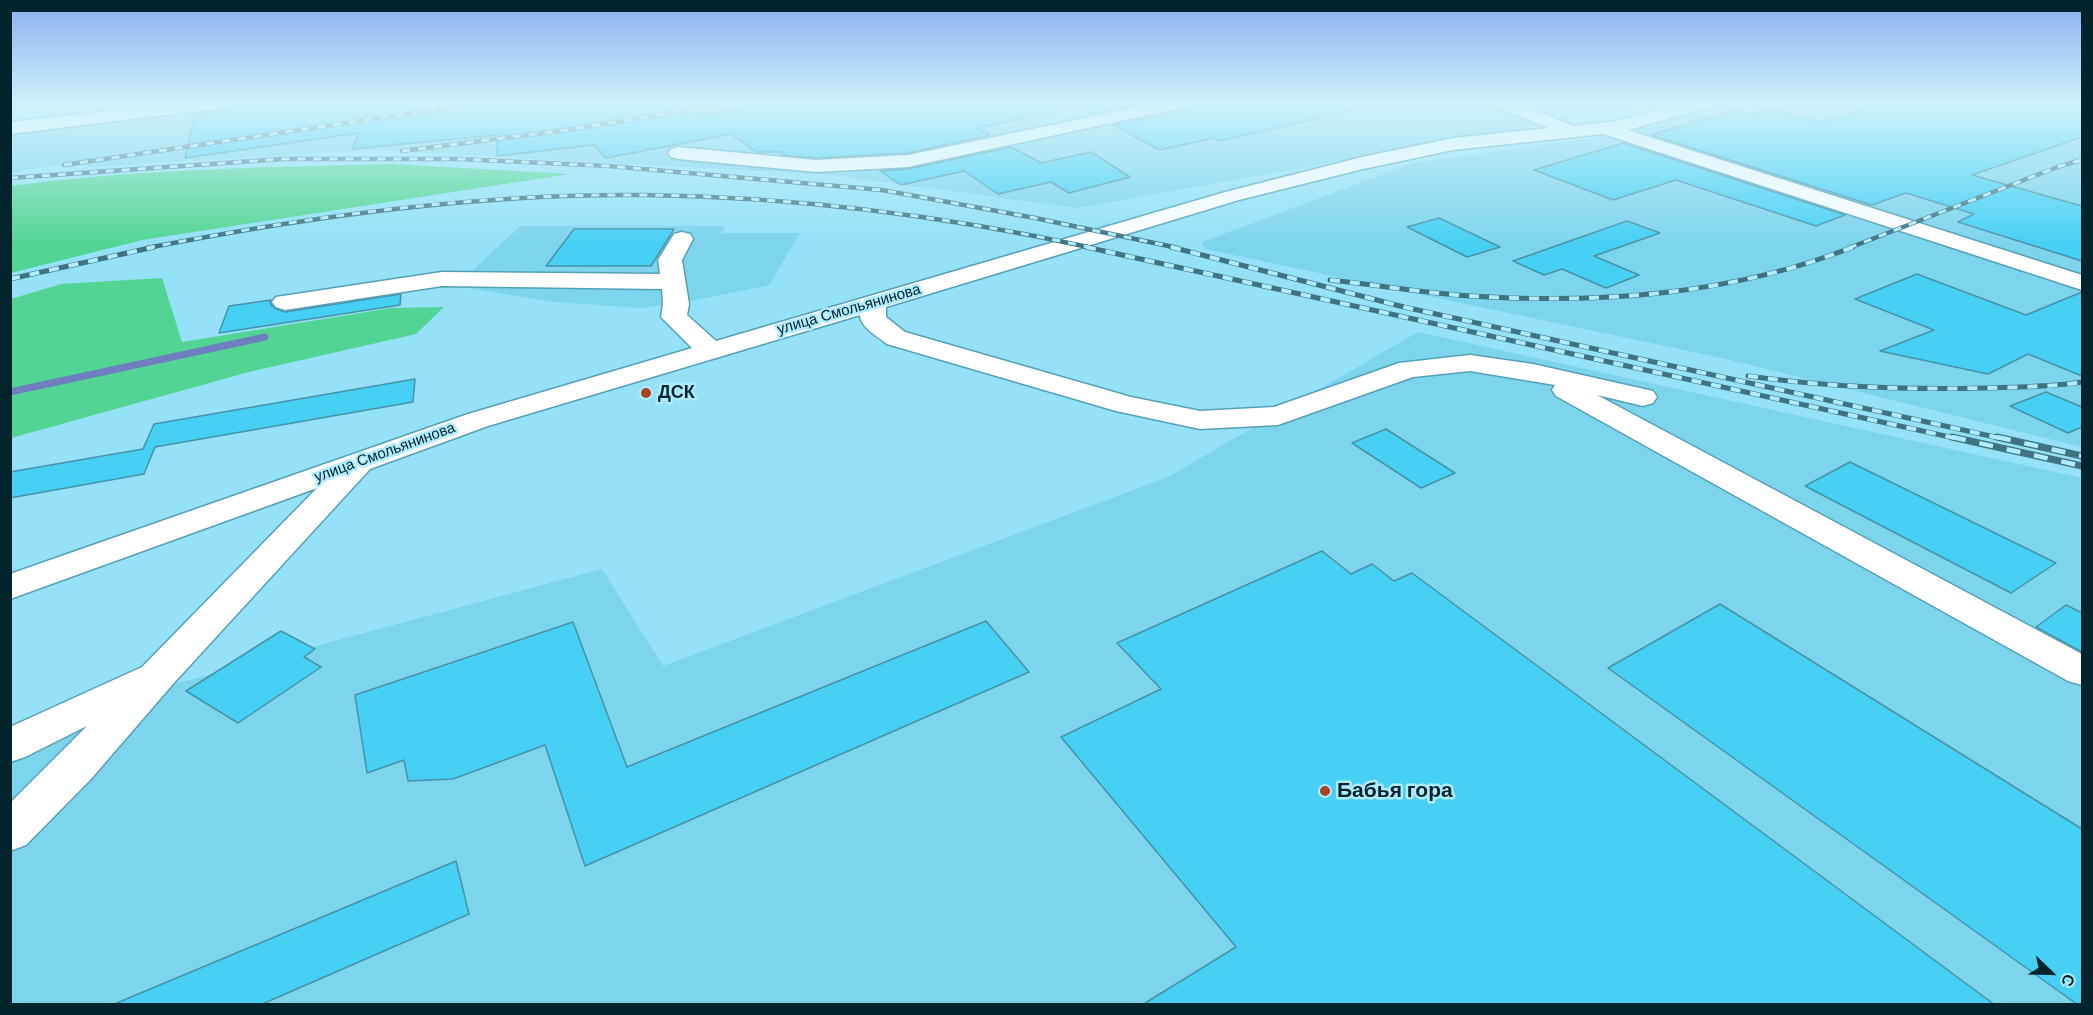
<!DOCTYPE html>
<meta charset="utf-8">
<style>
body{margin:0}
#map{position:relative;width:2093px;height:1015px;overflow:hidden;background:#94e1f8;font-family:"DM Sans",sans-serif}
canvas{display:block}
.frame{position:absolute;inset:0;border:12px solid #02242c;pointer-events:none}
.north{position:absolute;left:2021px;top:943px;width:60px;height:60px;-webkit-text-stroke:4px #afecfe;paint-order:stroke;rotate:113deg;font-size:16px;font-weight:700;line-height:24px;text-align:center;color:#02242c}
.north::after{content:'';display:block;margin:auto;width:21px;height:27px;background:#02242c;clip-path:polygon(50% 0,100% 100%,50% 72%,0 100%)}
</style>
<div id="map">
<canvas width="2093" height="1015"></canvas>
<div class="frame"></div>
<div class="north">С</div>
</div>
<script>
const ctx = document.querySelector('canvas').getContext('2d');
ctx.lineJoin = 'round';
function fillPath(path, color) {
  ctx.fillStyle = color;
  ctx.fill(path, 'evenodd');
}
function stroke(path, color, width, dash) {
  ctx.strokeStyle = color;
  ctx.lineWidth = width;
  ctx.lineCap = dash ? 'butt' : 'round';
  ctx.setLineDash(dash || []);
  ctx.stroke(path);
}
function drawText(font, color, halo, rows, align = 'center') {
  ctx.font = font + ' "DM Sans",sans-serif';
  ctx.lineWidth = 5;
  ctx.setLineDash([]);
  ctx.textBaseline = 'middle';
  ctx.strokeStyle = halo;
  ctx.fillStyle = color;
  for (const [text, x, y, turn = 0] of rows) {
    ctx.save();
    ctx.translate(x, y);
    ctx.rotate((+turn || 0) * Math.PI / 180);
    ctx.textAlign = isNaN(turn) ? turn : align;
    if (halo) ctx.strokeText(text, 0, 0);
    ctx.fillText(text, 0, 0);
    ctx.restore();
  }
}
const built = new Path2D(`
 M186,103H1667L1077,208L831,175L374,150L89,167L74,162L11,173L10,134Z
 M1733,103H2082V447L1722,358L1205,249L1202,242L1413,163L1607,136Z
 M520,226H725L722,233H800L769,285L686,302L640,308L555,302L456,286Z
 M1418,332L2082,478V1004H11V728L602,569L663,666L1168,477Z`);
const green = new Path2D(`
 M394,164L570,174L142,240L11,273V186C138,169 266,167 394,164Z
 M162,278L182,342L391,308L444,307L416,334L249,372L11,438V299L61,284Z`);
const stream = new Path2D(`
 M10,392L265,337`);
const building = new Path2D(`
 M245,103H696L697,116L773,103H1052L1053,112L977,128L990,135L908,153L816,158L782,155V152H756L731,134L606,158L594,145L497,156L498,135L352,149L359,133L185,158L195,114L228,109L233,104Z
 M1072,103H1148L1093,114Z
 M1191,103H1348L1349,111L1220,141L1214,138L1160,150L1113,125L1186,109Z
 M1883,103H2082V137L1972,175L2082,206V261L1958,222L1974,214L1906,193L1872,205L1651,135L1738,109L1754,114L1772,108L1821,122Z
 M1623,143L1845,215L1816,226L1676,180L1613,200L1534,170Z
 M1011,147L1041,163L1091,152L1130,177L1069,193L1051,182L998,194L964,171L901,185L880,171L908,169Z
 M1439,218L1500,247L1467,257L1407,227Z
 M1627,221L1660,233L1594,256L1639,275L1606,288L1562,269L1544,275L1513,261Z
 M574,229H674L651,266H546Z
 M1917,274L2026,315L2082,292V376L2028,354L1988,374L1880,351L1934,330L1855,299Z
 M401,294L400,305L219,333L229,306L271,300L270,303L274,308L285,312Z
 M415,379L413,402L155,447L144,474L10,498V472L143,449L154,424Z
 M2046,392L2082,407V427L2068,433L2010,406Z
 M1386,429L1455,473L1421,488L1352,443Z
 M1850,462L2056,563L2011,593L1805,486Z
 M1322,551L1351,574L1372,564L1394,581L1412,573L1995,1005H1142L1236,947L1061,737L1161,689L1117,643Z
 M1720,604L2082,829V1005H2078L1608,668Z
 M2066,605L2082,613V652L2036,627Z
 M986,621L1029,672L585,866L545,745L453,779L408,781L404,760L367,773L355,695L573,622L627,767Z
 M281,631L315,649L304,657L321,667L238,723L186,691Z
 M456,861L469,914L260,1005H112Z`);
const minor = new Path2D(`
 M181,103H231L228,107L222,108L10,134V122Z
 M1157,103H1189L1186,107L1180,108L908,167L816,172L678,159L671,157L668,153L671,149L678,147L816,160L908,155Z
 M1494,103H1517L1574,126L1616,121L1687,103H1715L1712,107L1628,130L2082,275V290L1603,134L1453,150L1363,169L1239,200L886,307V317L905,332L1131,397L1200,411L1274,407L1399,363L1470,355L1533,364L1653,391L1657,397L1653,403L1643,406L1597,395L2082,654V685L2068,681L1556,396L1552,390L1555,385L1470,371L1413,377L1278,425L1200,429L1116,411L887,344C877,336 860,327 860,315L488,426L370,469L173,684L91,779L26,845L10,851V803L87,726L25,757L10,762V727L142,667L317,488L10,599V574L468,414L692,348L661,317L663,304L662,289L442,286L285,310L276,307L272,302L276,297L442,272L660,274L658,260L674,234L682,232L690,234L693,239L682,260L689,304L687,315L716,341L1225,192L1362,157L1453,138L1548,128L1497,107Z`);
const railFar2 = new Path2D(`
 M402,151L574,129L728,103
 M64,165L481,103
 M10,178L282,159H459L609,166L882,190L1035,218L1178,248
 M147,248C310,216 479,193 646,195C797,197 946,216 1093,248
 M1849,248L2060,166L2082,160`);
const railFar1 = new Path2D(`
 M1086,247L1959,439
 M1171,247L1404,307L2004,439
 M10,279L154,247
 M1330,280C1377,285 1424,293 1471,296C1600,304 1731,295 1853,247
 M1748,376C1827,387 1906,390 1986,388C2018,387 2050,387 2082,382`);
const rail = new Path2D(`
 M1952,437L2082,466
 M1997,437L2082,456`);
const markers = [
 [646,393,6,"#ab4320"],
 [1325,791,6,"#ab4320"]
];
const farStreetnames = [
 ["улица Смольянинова",849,310,-16],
 ["улица Смольянинова",385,453,-20]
];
const poiNames = [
 ["ДСК",658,393]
];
const nearPoinames = [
 ["Бабья гора",1337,791]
];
fillPath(built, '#7dd4ed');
fillPath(green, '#52d594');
stroke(stream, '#6e7ebe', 7);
fillPath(building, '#46d0f4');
stroke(building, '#4693a9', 1.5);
stroke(minor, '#54a1b7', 3);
fillPath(minor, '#fff');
stroke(railFar2, '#3f7381', 4.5);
stroke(railFar1, '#3f7381', 5);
stroke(rail, '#3f7381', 7);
stroke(railFar2, '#afecfe', 3, [8]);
stroke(railFar1, '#afecfe', 4, [10]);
stroke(rail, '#afecfe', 4.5, [14]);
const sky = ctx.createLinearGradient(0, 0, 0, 245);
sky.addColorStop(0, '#89aef0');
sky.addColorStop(0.42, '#cff2fc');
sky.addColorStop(1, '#cff2fc00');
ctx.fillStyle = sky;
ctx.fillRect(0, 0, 2093, 245);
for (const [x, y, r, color] of markers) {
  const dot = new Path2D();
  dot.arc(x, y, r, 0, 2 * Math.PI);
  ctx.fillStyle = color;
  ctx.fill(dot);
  stroke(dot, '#afecfe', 2);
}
drawText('15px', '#02242c', '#afecfe', farStreetnames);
drawText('bold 18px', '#02242c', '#afecfe', poiNames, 'left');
drawText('bold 21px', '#02242c', '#afecfe', nearPoinames, 'left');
</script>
